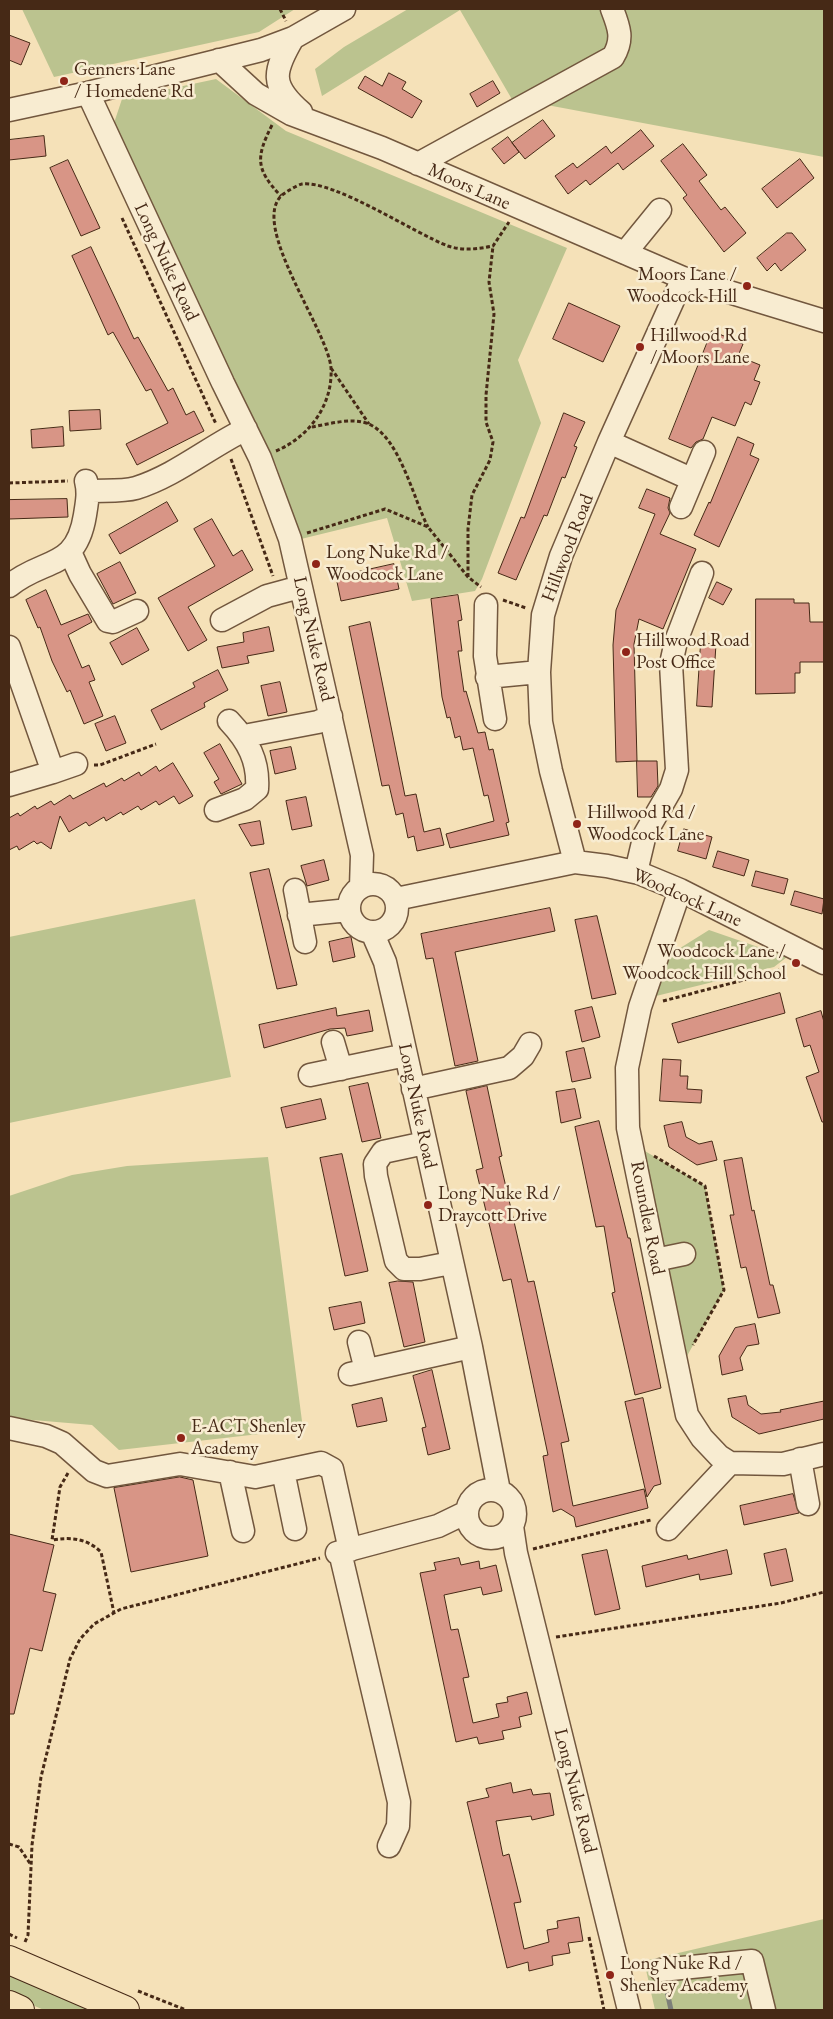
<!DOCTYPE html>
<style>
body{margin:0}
#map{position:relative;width:833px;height:2019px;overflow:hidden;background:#f5e1b8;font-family:"EB Garamond",serif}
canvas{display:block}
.frame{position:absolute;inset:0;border:10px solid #462916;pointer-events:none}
</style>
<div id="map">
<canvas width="833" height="2019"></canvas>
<div class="frame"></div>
</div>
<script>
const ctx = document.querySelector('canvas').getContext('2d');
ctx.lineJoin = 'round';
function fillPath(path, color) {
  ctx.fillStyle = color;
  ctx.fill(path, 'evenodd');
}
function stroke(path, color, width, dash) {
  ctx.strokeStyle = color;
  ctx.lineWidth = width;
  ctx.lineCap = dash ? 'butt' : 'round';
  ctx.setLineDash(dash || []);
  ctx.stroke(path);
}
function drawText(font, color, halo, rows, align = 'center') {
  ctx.font = font + ' "EB Garamond",serif';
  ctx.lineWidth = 5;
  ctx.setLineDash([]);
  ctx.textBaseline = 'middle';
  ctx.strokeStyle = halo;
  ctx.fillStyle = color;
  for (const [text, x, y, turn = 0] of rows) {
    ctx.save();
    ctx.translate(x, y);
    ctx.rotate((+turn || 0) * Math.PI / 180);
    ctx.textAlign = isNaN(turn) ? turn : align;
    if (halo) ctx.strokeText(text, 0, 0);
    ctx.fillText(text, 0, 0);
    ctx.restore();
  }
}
const green = new Path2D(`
 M22,9H295L259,32L54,77Z
 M408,9H824V157L531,102L517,108L460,10L322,96L315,69L344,47Z
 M216,79L286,131L567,248L518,360L541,423L482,579L475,591L412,601L387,518L301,539L276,465L175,260L113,126L122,99Z
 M195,899L231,1077L9,1123V937Z
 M709,930L787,957L774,967L656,996L669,955Z
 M631,1143L705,1186L724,1290L678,1372Z
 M268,1157L303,1429L119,1450L92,1425L9,1418V1196L72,1175L127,1166Z
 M824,1919V2010H655L644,1961Z
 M9,1973L93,2010H44L9,1995Z`);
const stream = new Path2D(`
 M665,1982L671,2010`);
const building = new Path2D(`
 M9,35L30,43L21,65L9,60Z
 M389,73L406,82L402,89L422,101L412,118L358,88L365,76L382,86Z
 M493,81L500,93L477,107L470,94Z
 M543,120L555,136L525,159L512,143Z
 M641,130L654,146L623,170L618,163L590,185L586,180L568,194L555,176L573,163L577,168L606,146L611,153Z
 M44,136L46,156L9,160V140Z
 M508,137L519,152L504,164L492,149Z
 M683,144L707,175L699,181L721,210L725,207L746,233L724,252L683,198L687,195L661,161Z
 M800,159L814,178L777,208L762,189Z
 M68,160L100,228L81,236L50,168Z
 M787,233H792L806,250L781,271L775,263L767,271L757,258Z
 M91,247L134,339L138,337L168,391L173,388L186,415L194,411L204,431L137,465L126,444L168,423L151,389L146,391L113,332L108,335L72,256Z
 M569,303L620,326L603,362L553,339Z
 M712,331L743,344L738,356L760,365L754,380L760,382L751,405L745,402L735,426L712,417L703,439L696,442L691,448L669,439Z
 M100,410L101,429L70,431L69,411Z
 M564,413L585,422L574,446L577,447L565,478L562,477L547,516L544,515L516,580L498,573L521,517L524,518Z
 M63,427L64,446L32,448L31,430Z
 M738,437L754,444L750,455L759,459L719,547L694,535L709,502L710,503Z
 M647,489L670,498L668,508L670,513L660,534L696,549L663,629L639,619L634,644L637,761L616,762L613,645L616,610L655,514L639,508Z
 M67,499L68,517L9,519V500Z
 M167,502L178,521L120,554L109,535Z
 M212,519L233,556L242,550L253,570L188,607L207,640L188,651L158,598L215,566L194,529Z
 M120,562L136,593L113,604L97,574Z
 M394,564L399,589L341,601L336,577Z
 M717,582L732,589L723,605L709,598Z
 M46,590L61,625L88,614L92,622L68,635L82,668L89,665L95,680L89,682L103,716L84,724L70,690L67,692L52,661L40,627L38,628L26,600Z
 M458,595L462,620L458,621L462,651H458L464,692L466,691L478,733L485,732L489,750L493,749L509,822L506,823L509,835L450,848L446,834L494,821L488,795L484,796L473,748L463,750L460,736L455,738L450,717L447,718L442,697L431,599Z
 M756,599H794V603H809L810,622H824V662H800V673H795V693L756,694Z
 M370,622L405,796L416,794L424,832L440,828L444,845L417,851L414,836L408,838L403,813L396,815L389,785L382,786L349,627Z
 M269,627L274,651L247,656L249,663L222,668L217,647L244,642L243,633Z
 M137,628L149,650L122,665L110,643Z
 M701,643L716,644L712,707L697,706Z
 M218,670L228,690L204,703L205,707L161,730L151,710L195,687L193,683Z
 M280,682L287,712L268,716L261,686Z
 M115,716L126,743L106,751L95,724Z
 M220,744L242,784L221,794L214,782L219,779L204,753Z
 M291,747L296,769L275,774L270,751Z
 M637,761H657L658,786L651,797H638Z
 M173,763L193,796L179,804L174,796L159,805L156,801L141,810L138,806L123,815L121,812L106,821L104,817L89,826L86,822L69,832L60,816L51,849L41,842L37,844L34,841L19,850L17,846L9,850V818L18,813L20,816L35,806L37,809L51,801L54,805L70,795L73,799L104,783L106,787L122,778L124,781L139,772L141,776L156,766L159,771Z
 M306,797L312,826L292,830L286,801Z
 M260,821L264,844L251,846L239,825Z
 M684,829L712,837L706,859L678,851Z
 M718,851L749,860L744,876L713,867Z
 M324,860L329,880L307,886L301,866Z
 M269,869L297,985L277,989L250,873Z
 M756,871L788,879L784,894L752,886Z
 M795,891L824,899L822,914L791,905Z
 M550,908L555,931L455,952L478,1061L455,1066L433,958L426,959L421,934Z
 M597,916L616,994L592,999L575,920Z
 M351,937L355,957L333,962L329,942Z
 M780,993L785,1013L678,1043L672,1024Z
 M592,1007L600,1037L582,1042L575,1011Z
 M336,1008L337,1016L369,1010L373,1031L347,1036L345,1028L330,1029L264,1048L259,1025Z
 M821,1011L824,1022V1122H822L806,1077L819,1072L810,1045L804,1047L796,1019Z
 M584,1048L591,1078L572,1082L566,1052Z
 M663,1059L681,1060L680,1076H688L687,1089L702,1090L701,1103L660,1101Z
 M368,1083L381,1138L362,1142L349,1087Z
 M487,1086L502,1156L499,1157L528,1282L534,1281L569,1441L561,1443L573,1506L644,1489L648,1508L576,1527L574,1517L561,1509L553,1512L543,1456L548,1455L511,1279L503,1281L476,1170L483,1168L466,1091Z
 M575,1089L581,1118L561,1123L556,1092Z
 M321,1099L326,1119L286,1128L281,1108Z
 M599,1121L628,1238H630L661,1388L635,1395L612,1293L615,1292L604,1226L596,1227L575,1127Z
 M682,1122L686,1137L699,1144L712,1141L717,1160L697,1165L669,1147L664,1126Z
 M342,1154L368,1271L345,1276L320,1158Z
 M742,1158L752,1211L754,1210L770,1285H773L780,1313L758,1318L746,1267L741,1268L730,1215H734L724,1161Z
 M398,1281L413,1282L425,1342L404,1347L389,1283Z
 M361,1302L365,1323L334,1330L329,1308Z
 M755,1324L759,1344L747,1346L740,1358L743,1370L722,1375L719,1356L735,1328Z
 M432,1370L450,1449L428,1455L422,1428L426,1427L413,1376Z
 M746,1396L748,1405L761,1414L781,1412L780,1410L824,1401V1419L759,1434L732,1417L728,1399Z
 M382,1398L387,1421L357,1427L352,1405Z
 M643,1398L661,1484L654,1486L647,1497L625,1402Z
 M180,1477L193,1480L208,1556L131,1572L114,1488Z
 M793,1494L799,1513L744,1525L740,1506Z
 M9,1534L54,1545L43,1591L56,1594L42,1651L30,1648L14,1714H9Z
 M786,1549L793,1581L771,1586L764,1554Z
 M607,1550L620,1609L595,1615L582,1555Z
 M727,1550L732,1574L700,1580L699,1574L646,1587L642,1566L687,1555L688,1559Z
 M459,1558L461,1565L479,1561L480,1569L496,1565L502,1591L483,1595L481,1587L444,1595L451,1630L458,1629L469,1677L463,1678L473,1723L499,1717L496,1704L508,1702L507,1697L527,1692L532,1714L519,1717L521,1727L502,1731L504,1739L479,1744L477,1737L456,1742L420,1573L436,1570L434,1563Z
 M511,1783L513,1793L531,1789L533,1795L550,1793L554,1815L532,1820L531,1816L496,1821L503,1856L509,1854L521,1902L514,1903L524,1949L549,1942L547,1930L558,1928L557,1921L579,1917L583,1941L568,1943L570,1953L552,1956L553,1965L529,1971L528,1962L507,1968L467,1802L489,1797L486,1789Z`);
const path = new Path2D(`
 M280,9L286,21
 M272,125C256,157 255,169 281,196
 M122,218L216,424
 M331,368L369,424
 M312,427C329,424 352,417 369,424C400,438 413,498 428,527
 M276,451C309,437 333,405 331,368C328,330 249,225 282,195C286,192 297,185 302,184C334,180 414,233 448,246C463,251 478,249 493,246L509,222
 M231,459L273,576
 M9,483L68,481
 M307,533L385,509L428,527L468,577L481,587
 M468,577V529L472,495L490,460L493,442L486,422V395L494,314L489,282L493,246
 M503,600L526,608
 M94,765H100L156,744
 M663,1001L778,971L785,965
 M654,1156L705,1186L724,1290L693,1345
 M68,1473L60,1487L52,1540C71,1537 86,1538 101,1552L114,1613
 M533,1549L651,1520
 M556,1637L781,1603L824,1592
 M9,1844L19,1847L31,1865
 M9,1934L17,1938
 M589,1937L604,2010
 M25,1942L28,1935L32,1845L41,1777L70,1659L80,1639L94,1624L121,1609L320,1558
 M138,1991L186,2010`);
const minor = new Path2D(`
 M293,38C273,72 270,85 301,112
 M219,60L256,94L291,114L382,148L683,278L824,321
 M88,93L223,383L260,458L290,539L362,855L361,887
 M9,110L88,93L261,50L293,38L344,9
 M418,164L613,57C624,39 619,27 612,9
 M625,253L660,210
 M609,442L691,479
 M89,491C103,490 122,492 136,488C175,476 209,447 246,429
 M681,507L704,452
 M70,552L80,574L108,621L113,622L137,611
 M9,586C44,557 76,571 85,515C87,502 89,493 86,481
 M486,605L485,656L495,719
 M222,620L267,596L300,587
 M9,647L53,772L9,785
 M487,677L539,672
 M244,736L318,722L331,716
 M53,772L76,764
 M216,810L245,799L257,789C259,761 248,741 229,721
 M575,862L551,771L541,722L539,672L543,615L561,556L609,442L683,278
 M636,872L645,834L671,789L677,770L671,664L676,641L702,573
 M349 908a24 24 0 1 1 48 0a24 24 0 1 1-48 0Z
 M295,890L305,942
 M680,890L640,1007L627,1068L628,1128L687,1415L702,1438L719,1456L730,1463L783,1464L824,1454
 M396,899L575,862L607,866L639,873L680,890L824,963
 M299,915L349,910
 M372,932L385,962L397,1014L471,1347L499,1491
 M333,1042L341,1069
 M310,1075L406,1055
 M413,1089L509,1068L523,1056L530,1044
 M425,1143L383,1152L375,1164L376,1176L396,1261L404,1269H420L451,1263
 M655,1260L684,1254
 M359,1342L366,1370
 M350,1374L471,1347
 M9,1428L46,1436L62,1443L94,1471L107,1476L180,1464L255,1477L321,1463L332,1469L350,1550
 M800,1459L808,1504
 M283,1471L295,1529
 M230,1472L243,1531
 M467 1514a24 24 0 1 1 48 0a24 24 0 1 1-48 0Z
 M512,1526L516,1553L629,2010
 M668,1529L730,1463
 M340,1552L399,1802L398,1826L389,1846
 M337,1553L438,1526L467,1512
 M661,1970L752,1961L764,2010`);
const major = new Path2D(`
 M9,1960L125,2010
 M9,2005L20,2010`);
const markers = [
 [64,81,5,"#8f2418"],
 [747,286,5,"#8f2418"],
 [640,347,5,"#8f2418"],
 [316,564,5,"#8f2418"],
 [626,652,5,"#8f2418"],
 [577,824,5,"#8f2418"],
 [796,963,5,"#8f2418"],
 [428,1205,5,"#8f2418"],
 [181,1438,5,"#8f2418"],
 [610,1975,5,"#8f2418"]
];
const poiNames = [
 ["Genners Lane",74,70],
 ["/ Homedene Rd",74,92],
 ["Moors Lane /",737,275,"right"],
 ["Woodcock Hill",737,297,"right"],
 ["Hillwood Rd",650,336],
 ["/ Moors Lane",650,358],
 ["Long Nuke Rd /",326,553],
 ["Woodcock Lane",326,575],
 ["Hillwood Road",636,641],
 ["Post Office",636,663],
 ["Hillwood Rd /",587,813],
 ["Woodcock Lane",587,835],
 ["Woodcock Lane /",786,952,"right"],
 ["Woodcock Hill School",786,974,"right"],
 ["Long Nuke Rd /",438,1194],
 ["Draycott Drive",438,1216],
 ["E-ACT Shenley",191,1427],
 ["Academy",191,1449],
 ["Long Nuke Rd /",620,1964],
 ["Shenley Academy",620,1986]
];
const streetNames = [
 ["Moors Lane",469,187,24],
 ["Long Nuke Road",166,262,65],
 ["Hillwood Road",568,548,-69],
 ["Long Nuke Road",313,639,77],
 ["Woodcock Lane",687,898,24],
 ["Long Nuke Road",417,1106,78],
 ["Roundlea Road",647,1218,79],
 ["Long Nuke Road",575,1791,76]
];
fillPath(green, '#bbc38f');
stroke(stream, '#7e8079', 5);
fillPath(building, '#d89586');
stroke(building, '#462916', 1);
stroke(minor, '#72573e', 25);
stroke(major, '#462916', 30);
stroke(path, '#462916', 3, [4, 2.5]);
stroke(minor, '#f8ecd1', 22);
stroke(major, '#f5e1b8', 28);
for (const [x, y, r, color] of markers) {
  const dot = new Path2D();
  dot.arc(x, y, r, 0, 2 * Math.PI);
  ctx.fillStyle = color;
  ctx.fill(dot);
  stroke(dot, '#f8ecd1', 2);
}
drawText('19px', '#462916', '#f8ecd1', poiNames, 'left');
drawText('19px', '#462916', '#f8ecd1', streetNames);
</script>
